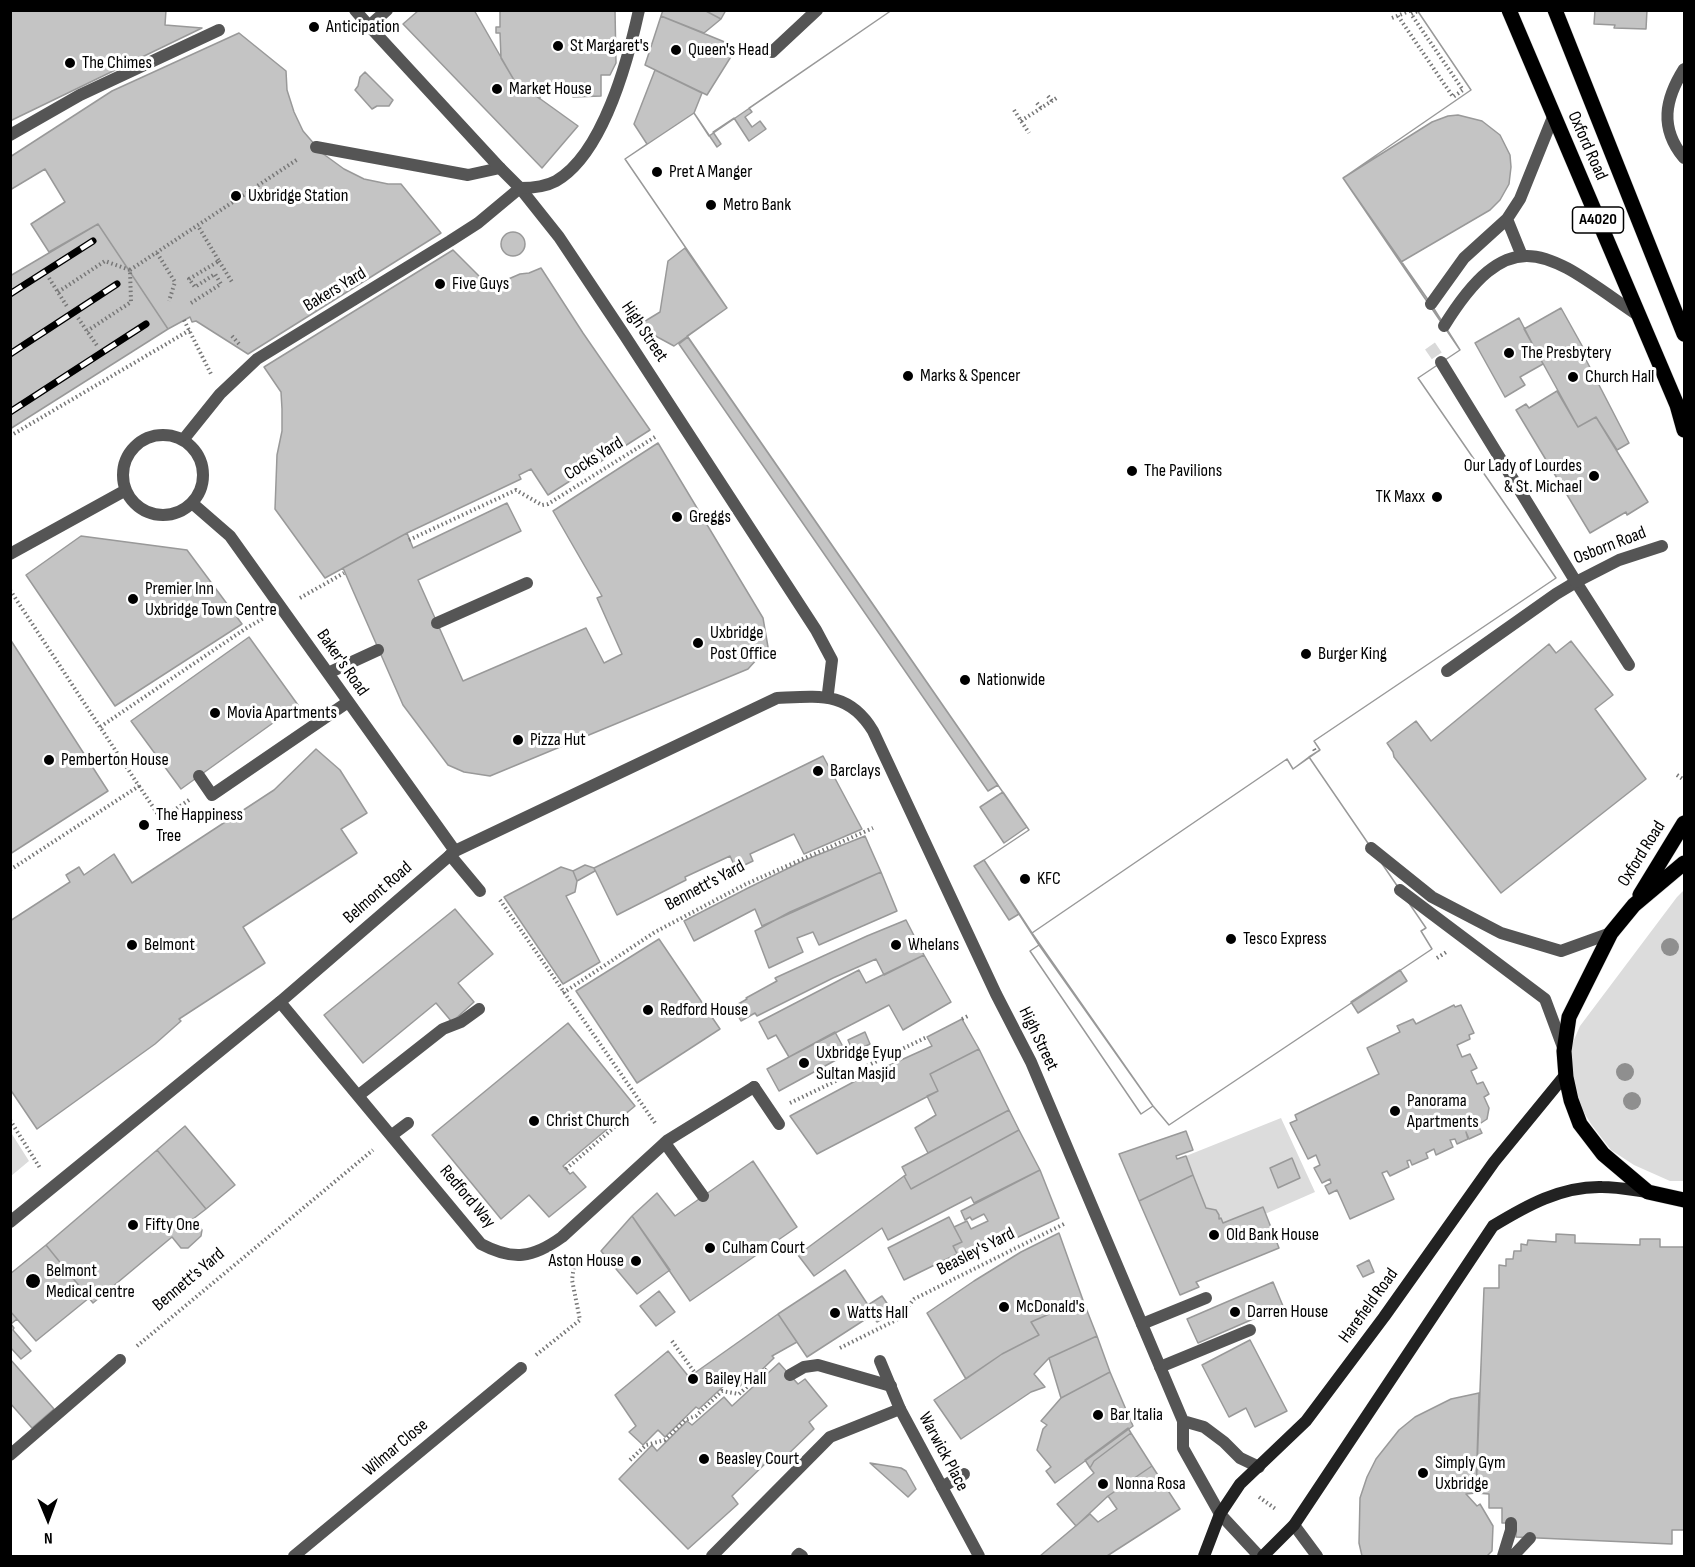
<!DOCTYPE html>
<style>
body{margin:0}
#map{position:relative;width:1695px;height:1567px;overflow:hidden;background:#fff;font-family:"Sofia Sans Condensed",sans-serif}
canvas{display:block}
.frame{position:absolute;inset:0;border:12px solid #000;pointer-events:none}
.north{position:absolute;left:18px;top:1489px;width:60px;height:60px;-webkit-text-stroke:4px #fff;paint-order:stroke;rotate:179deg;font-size:16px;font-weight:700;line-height:24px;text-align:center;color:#000}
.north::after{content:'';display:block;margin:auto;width:21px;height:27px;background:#000;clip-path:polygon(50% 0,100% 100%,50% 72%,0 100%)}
</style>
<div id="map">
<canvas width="1695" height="1567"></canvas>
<div class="frame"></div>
<div class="north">N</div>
</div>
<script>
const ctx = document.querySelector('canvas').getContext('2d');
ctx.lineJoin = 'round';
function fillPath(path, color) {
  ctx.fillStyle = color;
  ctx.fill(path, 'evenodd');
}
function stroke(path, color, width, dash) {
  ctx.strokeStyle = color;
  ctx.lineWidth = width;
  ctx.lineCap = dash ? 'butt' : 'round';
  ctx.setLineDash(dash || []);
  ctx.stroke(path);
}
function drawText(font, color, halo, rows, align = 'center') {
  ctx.font = font + ' "Sofia Sans Condensed",sans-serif';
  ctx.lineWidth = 6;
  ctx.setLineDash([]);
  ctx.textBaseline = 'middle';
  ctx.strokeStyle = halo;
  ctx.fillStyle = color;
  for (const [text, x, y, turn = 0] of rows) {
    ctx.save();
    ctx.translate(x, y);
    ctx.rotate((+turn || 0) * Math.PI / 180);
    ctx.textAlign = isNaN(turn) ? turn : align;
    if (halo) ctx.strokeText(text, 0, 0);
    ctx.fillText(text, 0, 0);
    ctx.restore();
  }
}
const green = new Path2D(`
 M1684,890V1181H1670L1634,1165L1611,1150L1591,1124L1577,1101L1570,1049L1580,1026L1677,897Z
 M1281,1118L1315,1192L1265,1214L1262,1207L1223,1223L1221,1218L1219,1219L1216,1210L1206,1208L1186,1156Z
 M10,1131L29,1161L11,1176H10Z`);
const building = new Path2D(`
 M10,10H166L165,25L202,28L10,121Z
 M419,10H474L514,80L578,126L542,168L403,24Z
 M500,10H615L616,63L610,75H601V96L573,97V92L540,93V99L514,80L501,58L500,33H496V27H500Z
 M663,10H704L721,19L704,33L661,16Z
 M704,10H726L721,19Z
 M892,10H1417L1471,90L1343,178L1460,350L1418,378L1556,578L1314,741L1320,750L1309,757L1426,928L1421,931L1432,949L1169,1125L1153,1106L1141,1114L1030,951L1039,945L984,860L1029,830L687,336L727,308L625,159L694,113L709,136Z
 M892,10H1417L1471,90L1343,178L1431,304L1460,350L1418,378L1556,578L1314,741L1320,750L1293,769L1287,759L1032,933L984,860L1029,830L687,336L727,308L625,159L647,144L634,124L655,70L702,93L694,113L717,147L721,144L713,132L734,118L749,141L766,129L760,121L752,127L745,117L752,112L749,108Z
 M1595,10H1647L1646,29L1614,28L1615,25L1594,24Z
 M661,16L737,47L707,95L645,65Z
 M239,33L286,71L287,90L294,112L303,131L322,153L344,169L364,179L388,184H401L441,233L248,354L196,321L192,322L190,317L168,329L98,224L49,252L31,224L65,202L45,169L10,190V157L112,91Z
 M365,72L393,100L389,106H377L372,109L355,90L358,86L360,77Z
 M1458,115L1482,121L1500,135L1510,155L1511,167L1509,184L1500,200L1490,210L1401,262L1343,178L1432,122L1448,116Z
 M98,224L168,329L10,429V276Z
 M501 244a12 12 0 1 1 24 0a12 12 0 1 1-24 0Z
 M685,248L727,308L674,346L637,326L660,312L668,261Z
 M453,250L490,287L520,274L529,273L541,268L583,333L650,430L548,495L531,469L519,475L521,479L407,533L325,578L275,509L277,455L282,431V409L281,392L264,367Z
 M1561,308L1585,351L1582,352L1629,443L1617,450L1596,417L1578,427L1524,329Z
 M1519,318L1543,364L1520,377L1525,385L1505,397L1475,343Z
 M688,337L998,785L988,791L679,344Z
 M1557,391L1578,427L1596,417L1648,502L1627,515L1626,512L1590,533L1516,410L1526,404L1529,408Z
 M658,443L763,618L768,647L748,669L490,776L464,772L448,765L403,705L343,568L407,533L413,548L507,503L521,531L418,580L463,681L586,628L604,663L622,654L597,598L602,596L553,511Z
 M81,536L187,550L242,624L115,706L26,575Z
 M249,637L298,705L181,789L131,721Z
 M10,639L108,791L10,854Z
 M1571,641L1613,695L1595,709L1646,779L1501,893L1394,757L1393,752L1387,743L1416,721L1431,741L1549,644L1556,653Z
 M316,749L340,770L367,813L341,829L357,853L243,927L265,963L179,1019L181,1021L155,1044L37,1129L10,1089V921L70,882L66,875L79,867L84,875L114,854L132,883L274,790Z
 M823,756L862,829L804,854L794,834L750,854L753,861L736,869L730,856L685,877L686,880L617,915L594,868Z
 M1309,757L1426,928L1421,931L1432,949L1169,1125L1153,1106L1032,933L1287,759L1293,769Z
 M1003,792L1027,827L1004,843L980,807Z
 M865,836L881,872L762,926L755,909L694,941L684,921L748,888L805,860Z
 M984,860L1019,914L1009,920L974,866Z
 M585,865L594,868L595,871L577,881L573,871Z
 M561,867L573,871L577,881L575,892L566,896L600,962L563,984L504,897Z
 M881,872L897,911L819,945L813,932L797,938L803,952L769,968L755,931L790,912Z
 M455,909L493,954L458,983L474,1002L452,1022L436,1003L363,1063L324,1015Z
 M906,920L924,955L884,975L876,959L833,978L757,1016L755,1013L741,1021L733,1007L747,999L746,998L777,981L775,978L867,936Z
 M659,939L720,1029L637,1083L576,991Z
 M1039,945L1153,1106L1141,1114L1030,951Z
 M924,955L951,1002L903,1030L889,1005L789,1057L776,1035L768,1039L759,1022L859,970L866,983Z
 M1400,970L1407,981L1358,1013L1351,1002Z
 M1454,1005L1455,1007L1461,1005L1474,1033L1469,1035L1470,1039L1457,1045L1462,1057L1470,1054L1477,1068L1471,1071L1477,1084L1483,1082L1489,1094L1484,1097L1489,1108L1487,1119L1478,1125L1482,1133L1469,1139L1466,1132L1468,1139L1457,1144L1455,1139L1450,1140L1453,1147L1436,1155L1434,1149L1426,1153L1428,1158L1412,1165L1410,1160L1407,1161L1409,1167L1390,1176L1387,1171L1382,1173L1394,1199L1350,1219L1337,1190L1329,1194L1325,1186L1331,1183L1330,1179L1322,1183L1314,1168L1320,1165L1316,1155L1308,1159L1290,1123L1297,1120L1295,1115L1379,1074L1367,1048L1400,1032L1397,1026L1413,1019L1416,1024Z
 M962,1019L979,1049L930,1074L938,1091L817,1154L790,1116L859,1079L932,1046L927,1037Z
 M568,1023L635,1106L563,1166L570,1174L573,1172L586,1187L549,1217L529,1195L501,1219L432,1135Z
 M835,1032L847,1054L779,1091L767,1069Z
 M865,1032L870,1044L853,1052L848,1040Z
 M979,1049L1009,1110L928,1153L915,1128L936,1115L927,1096L938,1091L930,1074Z
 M1009,1110L1019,1130L911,1189L904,1176L906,1175L902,1167Z
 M185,1126L235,1185L206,1209L157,1150Z
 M1019,1130L1040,1170L974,1203L971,1197L888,1240L882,1228L814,1276L798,1255L904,1176L911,1189Z
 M1186,1131L1193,1150L1176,1156L1177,1159L1186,1156L1193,1175L1139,1201L1119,1154Z
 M157,1150L206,1209L193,1219L202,1230L201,1236L188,1248H181L172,1237L93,1303L46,1245Z
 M1292,1158L1300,1178L1278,1188L1270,1168Z
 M753,1161L797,1227L690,1301L632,1216L657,1193L675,1216Z
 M1040,1170L1059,1218L1014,1239L1011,1232L960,1259L953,1246L962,1242L954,1227L967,1221L971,1229L988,1221L984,1214L972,1220L970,1217L965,1220L961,1211Z
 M1193,1175L1206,1208L1216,1210L1219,1215V1219L1221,1218L1223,1223L1263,1207L1279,1248L1196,1282L1199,1287L1180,1295L1139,1201Z
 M632,1216L670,1270L637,1294L601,1251Z
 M949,1217L962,1242L953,1246L957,1254L904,1280L888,1248Z
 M1059,1233L1084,1303L1056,1311L1031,1322L1039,1335L1002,1354L966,1379L927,1313L974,1281L1021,1252Z
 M1556,1234L1575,1235V1243L1640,1245V1239H1660V1247H1684V1530H1672V1544L1516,1537V1523H1502V1508H1489V1494L1476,1493L1484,1288H1499V1265L1506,1266V1259H1513L1514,1251H1521V1244L1527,1245L1528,1240L1556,1242Z
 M46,1245L89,1298L36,1341L10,1311V1274Z
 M1369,1260L1374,1272L1363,1277L1357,1266Z
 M845,1270L868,1305L882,1296L893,1312L877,1322L872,1315L807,1357L778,1314Z
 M1273,1282L1283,1306L1198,1343L1187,1319Z
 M659,1291L675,1312L656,1326L640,1306Z
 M1084,1303L1097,1336L1049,1358L1034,1374L1045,1387L1031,1392L961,1439L934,1400L1002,1354L1039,1335L1031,1322L1056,1311Z
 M10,1311L17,1319L11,1324L14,1328L13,1330L31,1351L21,1359L10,1347Z
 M778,1314L797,1342L772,1356L774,1358L748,1383L746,1380L737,1389L729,1381L699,1409L696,1407L665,1437L658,1430L643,1445L629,1432L636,1426L615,1395L668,1351L689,1377Z
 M1097,1336L1110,1372L1061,1398L1049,1358Z
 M1250,1340L1287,1411L1255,1427L1246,1408L1229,1417L1202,1365Z
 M10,1359L54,1409L32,1428L10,1403Z
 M779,1363L798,1384L805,1379L827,1406L809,1422L814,1429L780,1462L773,1456L732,1496L738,1504L688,1549L619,1479L652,1445L657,1451L687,1421L692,1425L724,1397L732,1406Z
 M1110,1372L1133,1426L1055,1483L1046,1471L1051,1467L1037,1450L1043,1429L1047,1425L1041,1421L1061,1398Z
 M1479,1393L1476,1493L1466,1494L1477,1506L1480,1504L1493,1526L1492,1551L1487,1556H1362L1359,1543L1360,1498L1367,1477L1376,1459L1399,1430L1415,1417L1451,1399Z
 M1128,1428L1131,1433L1094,1461L1090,1468L1085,1460Z
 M1131,1433L1152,1466L1108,1496L1076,1526L1057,1504L1094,1473L1090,1468L1094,1461Z
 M870,1463L901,1468L906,1471L916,1489L908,1497Z
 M1152,1466L1180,1509L1107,1556H1040L1090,1514L1098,1522L1117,1509L1108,1496Z`);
const minorTunnel = new Path2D(`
 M1430,346L1441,362`);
const path = new Path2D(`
 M1398,16L1453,97L1463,90L1411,14L1420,10
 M1392,18L1412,10
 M1048,96L1052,101
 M1037,103L1041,108
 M1014,110L1029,133
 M1021,121L1058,97
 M157,253L175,282L169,301
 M219,261L232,282
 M130,270L298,159
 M49,278L68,308
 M58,292L105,261L130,270L131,302L87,331
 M191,303L221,284L215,274L195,287L189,279L219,261L198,226
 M78,318L98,347
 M184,320L211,374
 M232,336L239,344
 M10,436L190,330
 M409,540L516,490L542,505L548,504L655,437
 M10,590L100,727
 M300,598L344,573
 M1314,749L1316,753
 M1677,775L1684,780
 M139,786L161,819L189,800
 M10,870L139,786L100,727L245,629L264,618
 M500,900L655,1123
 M1437,958L1448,951
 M563,993L655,932L746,884L873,828
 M962,1019L970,1015
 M790,1103L927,1037
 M10,1120L40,1168
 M566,1169L617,1125
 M672,1341L695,1373
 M137,1346L373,1150
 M840,1348L898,1319L914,1299L1066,1223
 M536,1355L580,1320L572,1280L575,1259L573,1256
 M630,1460L646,1445L665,1440L685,1420L696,1416L722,1391L739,1394L768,1368
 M1259,1497L1277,1510`);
const service = new Path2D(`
 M772,52L817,10
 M1507,219L1522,256
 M1431,304L1464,258L1507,219L1520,199L1553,117
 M1444,326C1514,213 1552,257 1639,316
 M123 475a40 40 0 1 1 80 0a40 40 0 1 1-80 0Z
 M183,440L220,394L257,359L450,241L478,223L520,188
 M192,503L230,536L455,851
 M10,554L126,490
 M437,623L527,583
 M1447,671L1556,594L1576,582L1629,665
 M328,673L378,650
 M199,776L212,795L348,702
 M1371,848L1432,897L1501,933L1561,951L1611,933
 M450,855L480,891
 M1400,890L1545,999L1564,1050
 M754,1087L779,1124
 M359,1095L443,1029L461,1022L479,1009
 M392,1135L408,1123
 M665,1143L703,1196
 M1142,1324L1206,1298
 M1160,1367L1250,1330
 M790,1375L804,1367L818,1365L891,1386
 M10,1455L120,1360
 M942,1487L964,1474
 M712,1556L830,1437L900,1409
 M797,1556L799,1554L802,1556
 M1503,1556L1511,1530V1523
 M1513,1556L1530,1538`);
const pedestrian = new Path2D(`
 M355,10L369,26
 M10,135L80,95L219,30
 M316,147L468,175L500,168
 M520,188L559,237L625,336L816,630L832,660L828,693`);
const minor = new Path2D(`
 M387,10L369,26L500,168L520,188C533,188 545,187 556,181C603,154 628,60 639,10
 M1684,69C1665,99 1659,128 1684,158
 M1441,362L1576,582L1619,560L1662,546
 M280,1002L481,1244C513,1261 533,1258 562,1237L668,1140L754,1087
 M880,1361L900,1409L979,1556
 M1294,1525L1317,1556
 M294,1556L521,1368`);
const tertiary = new Path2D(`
 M10,1222L280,1002L455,851L777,698C819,696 849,691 873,731L996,994L1031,1062L1183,1421V1448L1220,1514L1259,1556
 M1183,1421L1204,1427L1224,1442L1240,1458L1259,1467`);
const secondary = new Path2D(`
 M1204,1556L1220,1514L1240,1484L1306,1421L1384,1317L1494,1162L1566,1074
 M1263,1556L1294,1525L1493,1226C1526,1206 1561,1186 1602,1187C1617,1187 1633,1190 1648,1192`);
const primary = new Path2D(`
 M1509,10L1677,405L1684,430
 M1555,10L1684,334
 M1684,863L1634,905L1611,933L1569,1017L1564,1051L1566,1077L1571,1100L1580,1124L1603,1154L1648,1192L1684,1200
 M1640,895L1684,823`);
const rail = new Path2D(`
 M10,294L93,241
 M10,354L117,284
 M10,412L146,324`);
const trees = [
 [1670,947],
 [1625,1072],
 [1632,1101]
];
const markers = [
 [314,27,6,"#000"],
 [558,46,6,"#000"],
 [676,50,6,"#000"],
 [70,63,6,"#000"],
 [497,89,6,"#000"],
 [657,172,6,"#000"],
 [236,196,6,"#000"],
 [711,205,6,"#000"],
 [440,284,6,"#000"],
 [1509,353,6,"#000"],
 [908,376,6,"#000"],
 [1573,377,6,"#000"],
 [1132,471,6,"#000"],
 [1594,476,6,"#000"],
 [1437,497,6,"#000"],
 [677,517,6,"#000"],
 [133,599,6,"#000"],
 [698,643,6,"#000"],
 [1306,654,6,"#000"],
 [965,680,6,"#000"],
 [215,713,6,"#000"],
 [518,740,6,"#000"],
 [49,760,6,"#000"],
 [818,771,6,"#000"],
 [144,825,6,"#000"],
 [1025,879,6,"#000"],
 [1231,939,6,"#000"],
 [132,945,6,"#000"],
 [896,945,6,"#000"],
 [648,1010,6,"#000"],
 [804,1063,6,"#000"],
 [1395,1111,6,"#000"],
 [534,1121,6,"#000"],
 [133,1225,6,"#000"],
 [1214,1235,6,"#000"],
 [710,1248,6,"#000"],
 [636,1261,6,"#000"],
 [33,1281,8,"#000"],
 [1004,1307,6,"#000"],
 [1235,1312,6,"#000"],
 [835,1313,6,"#000"],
 [693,1379,6,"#000"],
 [1098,1415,6,"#000"],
 [704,1459,6,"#000"],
 [1423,1473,6,"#000"],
 [1103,1484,6,"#000"]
];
const shields = [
 [1598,220,51]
];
const shieldNames = [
 ["A4020",1598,220]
];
const poiNames = [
 ["Anticipation",326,27],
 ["St Margaret's",570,46],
 ["Queen's Head",688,50],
 ["The Chimes",82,63],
 ["Market House",509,89],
 ["Pret A Manger",669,172],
 ["Uxbridge Station",248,196],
 ["Metro Bank",723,205],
 ["Five Guys",452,284],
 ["The Presbytery",1521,353],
 ["Marks & Spencer",920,376],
 ["Church Hall",1585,377],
 ["Our Lady of Lourdes",1582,466,"right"],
 ["& St. Michael",1582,487,"right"],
 ["The Pavilions",1144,471],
 ["TK Maxx",1425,497,"right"],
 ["Greggs",689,517],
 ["Premier Inn",145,589],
 ["Uxbridge Town Centre",145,610],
 ["Uxbridge",710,633],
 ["Post Office",710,654],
 ["Burger King",1318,654],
 ["Nationwide",977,680],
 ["Movia Apartments",227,713],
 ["Pizza Hut",530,740],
 ["Pemberton House",61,760],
 ["Barclays",830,771],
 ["The Happiness",156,815],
 ["Tree",156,836],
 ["KFC",1037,879],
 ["Tesco Express",1243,939],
 ["Belmont",144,945],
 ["Whelans",908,945],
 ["Redford House",660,1010],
 ["Uxbridge Eyup",816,1053],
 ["Sultan Masjid",816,1074],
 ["Panorama",1407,1101],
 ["Apartments",1407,1122],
 ["Christ Church",546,1121],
 ["Fifty One",145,1225],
 ["Old Bank House",1226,1235],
 ["Culham Court",722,1248],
 ["Aston House",624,1261,"right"],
 ["Belmont",46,1271],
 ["Medical centre",46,1292],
 ["McDonald's",1016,1307],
 ["Darren House",1247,1312],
 ["Watts Hall",847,1313],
 ["Bailey Hall",705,1379],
 ["Bar Italia",1110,1415],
 ["Beasley Court",716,1459],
 ["Simply Gym",1435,1463],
 ["Uxbridge",1435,1484],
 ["Nonna Rosa",1115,1484]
];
const streetNames = [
 ["Oxford Road",1587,146,66],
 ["Bakers Yard",335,290,-31],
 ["High Street",644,332,56],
 ["Cocks Yard",594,459,-32],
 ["Osborn Road",1610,546,-21],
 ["Baker's Road",342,663,55],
 ["Oxford Road",1642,854,-58],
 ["Bennett's Yard",705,886,-28],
 ["Belmont Road",378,893,-41],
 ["High Street",1038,1039,64],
 ["Redford Way",467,1197,50],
 ["Beasley's Yard",976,1252,-27],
 ["Bennett's Yard",189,1280,-40],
 ["Harefield Road",1369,1306,-54],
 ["Wilmar Close",396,1448,-40],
 ["Warwick Place",943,1452,62]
];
fillPath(green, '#dcdcdc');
fillPath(building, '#c4c4c4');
stroke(building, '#999', 1.5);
stroke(minorTunnel, '#d9d9d9', 12, [12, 6]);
stroke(primary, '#dbdbdb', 16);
stroke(path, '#777', 4, [1.5, 3]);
stroke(service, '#555', 12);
stroke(pedestrian, '#555', 12);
stroke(minor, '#555', 12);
stroke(tertiary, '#555', 12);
stroke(secondary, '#222', 12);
stroke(primary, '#000', 15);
stroke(rail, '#000', 7);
stroke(rail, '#fff', 4.5, [14]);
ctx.fillStyle = '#8f8f8f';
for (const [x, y] of trees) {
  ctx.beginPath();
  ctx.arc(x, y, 9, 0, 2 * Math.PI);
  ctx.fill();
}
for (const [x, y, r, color] of markers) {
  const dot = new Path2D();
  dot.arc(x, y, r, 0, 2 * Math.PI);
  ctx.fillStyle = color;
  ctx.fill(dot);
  stroke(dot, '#fff', 2);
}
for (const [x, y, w] of shields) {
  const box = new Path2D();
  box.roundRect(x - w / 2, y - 13, w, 26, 4.5);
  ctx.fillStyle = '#fff';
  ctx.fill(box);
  stroke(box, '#000', 1.5);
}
drawText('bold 16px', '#000', null, shieldNames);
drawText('18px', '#000', '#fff', poiNames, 'left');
drawText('18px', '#000', '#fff', streetNames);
</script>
